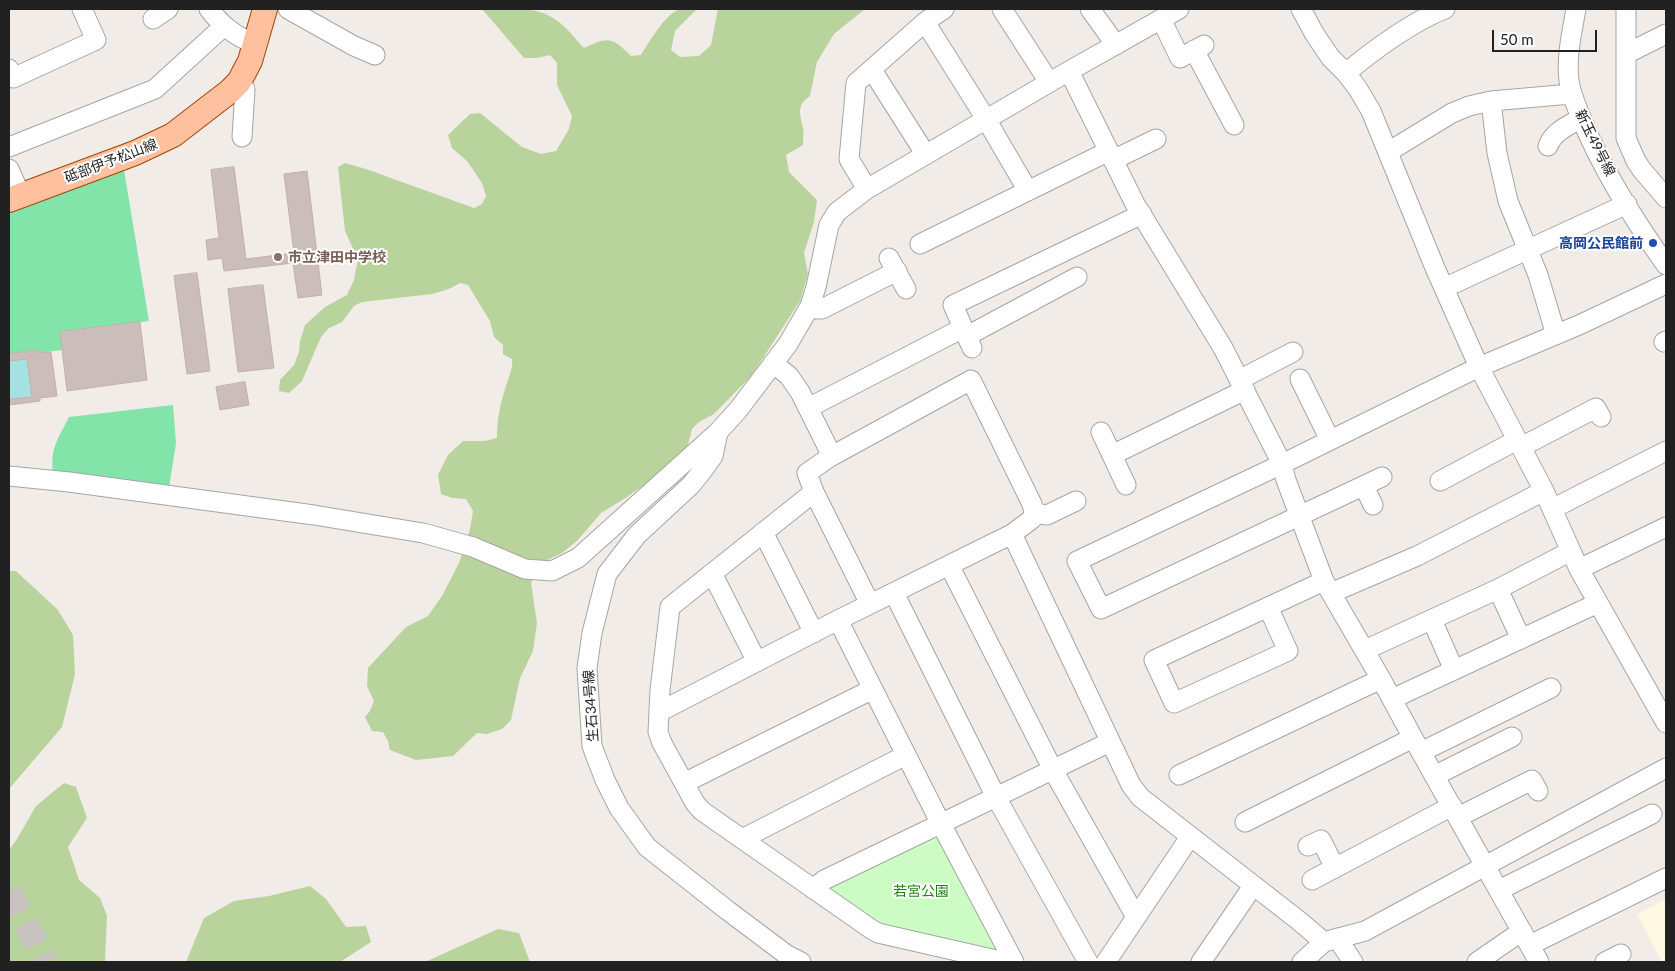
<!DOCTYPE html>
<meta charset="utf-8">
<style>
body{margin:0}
#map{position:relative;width:1675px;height:971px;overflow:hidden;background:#f2ece8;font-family:Lato,sans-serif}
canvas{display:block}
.frame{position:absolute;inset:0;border:10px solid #212121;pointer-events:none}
.scale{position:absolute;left:1492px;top:30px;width:105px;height:22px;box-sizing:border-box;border:2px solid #212121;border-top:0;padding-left:6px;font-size:15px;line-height:18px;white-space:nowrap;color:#212121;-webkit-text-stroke:4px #fff;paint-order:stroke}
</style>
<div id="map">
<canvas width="1675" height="971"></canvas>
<div class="frame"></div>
<div class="scale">50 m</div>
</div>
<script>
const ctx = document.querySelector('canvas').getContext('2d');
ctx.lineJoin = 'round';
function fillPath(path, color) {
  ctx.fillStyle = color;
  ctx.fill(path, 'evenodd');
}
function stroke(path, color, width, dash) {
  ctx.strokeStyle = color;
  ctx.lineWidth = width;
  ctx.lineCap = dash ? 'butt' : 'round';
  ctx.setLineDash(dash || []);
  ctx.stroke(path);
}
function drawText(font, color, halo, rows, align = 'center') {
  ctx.font = font + ' Lato,"Noto Sans JP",sans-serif';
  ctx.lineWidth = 4;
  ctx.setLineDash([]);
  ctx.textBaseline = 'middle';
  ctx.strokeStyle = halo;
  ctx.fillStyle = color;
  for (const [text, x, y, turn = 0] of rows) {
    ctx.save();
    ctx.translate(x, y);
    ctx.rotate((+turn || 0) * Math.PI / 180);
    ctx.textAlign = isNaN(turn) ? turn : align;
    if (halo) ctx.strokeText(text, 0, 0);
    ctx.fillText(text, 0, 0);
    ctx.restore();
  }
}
const education = new Path2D(`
 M1666,899V962H1662L1637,914Z`);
const forest = new Path2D(`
 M482,9C506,9 536,5 556,20C567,27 575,39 584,48C609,36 612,37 631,56L641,55C650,41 663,17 678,10C683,7 692,9 697,9L675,31L671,50L680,57L699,56L711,45L718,9H865L834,34L817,62L810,96C796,105 800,114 803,128C804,133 803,139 803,145L786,155L789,172L817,200L814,222L804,253L808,274L800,301L752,375L714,414L699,422L692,429L688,445L665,470L627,497L601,513L577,541L562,553L541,563L531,583L537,623L533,651L520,678L511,720L502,729L487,734L477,733L453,756L416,760L390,750L388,741L383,732L372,731L365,717L370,711L374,701L367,686L368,668L406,627L428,616L442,596L459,563L470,529L473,511L466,499L452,498L441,494L438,475L448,455L463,441H485L497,438C497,418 500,405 506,386C509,376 513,369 512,359L503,354V345L494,337L490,321L468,285L460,283L449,289L432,294L362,302L354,306L342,322L329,328L321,337L302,381L289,393L279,391L280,380L294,365L299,352L300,341L305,325L325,307L347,295L354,280L358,259L345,231L338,167L345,163L366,169L474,208L482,204L486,196L482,183L467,161L452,148L448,135L470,114L480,113L522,147L541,154L556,151L569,129L572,116L557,85V63L550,55L537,58H524Z
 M9,571H16L58,610L73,635L75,674L62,727L9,789Z
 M64,783L76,787L87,818L68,847L79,880L100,898L107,916L105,961L104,962H9V850L17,839L36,806Z
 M310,886L326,899L346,927L366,926L371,942L340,962H186L204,918L234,901L269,896Z
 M498,929L519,933L530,962H425Z`);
const park = new Path2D(`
 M941,830L1008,959L876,926L828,892L831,882Z`);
const pitch = new Path2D(`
 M124,170L149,321L60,332L62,350L38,353L37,350L9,354V214Z
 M173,405L176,443L169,488L53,473C50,448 58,439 69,417Z`);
const water = new Path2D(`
 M27,359L32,397L9,399V361Z`);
const building = new Path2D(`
 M234,167L246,259L294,253L284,174L307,171L322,295L298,298L293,263L224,271L222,258L208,260L206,240L219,238L211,170Z
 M197,273L210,371L187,374L174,276Z
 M263,285L274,368L238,372L228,289Z
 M140,322L147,380L67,391L60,332Z
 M37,350L38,353L51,352L57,396L40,398V401L9,405V399L32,397L27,359L9,361V354Z
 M245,382L249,405L220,410L216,387Z`);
const majorTunnel = new Path2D(`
 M9,891L46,962`);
const minor = new Path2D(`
 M209,9C222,26 235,36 255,44
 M288,9L354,46L375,55
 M1002,9L1049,82
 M1090,9L1116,45
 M1301,9L1314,33L1330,57L1346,73L1358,89L1371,111L1435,268L1479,367L1544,491L1579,569L1666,723
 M1576,9C1572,32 1566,57 1569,81C1571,95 1577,107 1582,120C1603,171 1634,220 1666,265
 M1626,9V138L1636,161L1642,170L1666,198
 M153,19L168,9
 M1161,19L1180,58L1204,45
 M925,22L986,119L1028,191
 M1194,50L1234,125
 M1626,54L1666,34
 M9,69L13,78L96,40L82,9
 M872,70L926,155
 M1069,71L1135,204L1223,348L1282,464L1286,480L1324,581L1381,679L1413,738L1539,962
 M1346,73C1372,51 1413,21 1445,9
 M239,82L245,89L242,137
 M1491,101L1497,153L1508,201L1538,275L1556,335
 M1548,146C1554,131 1568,126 1581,118
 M9,147L155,89L224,26
 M1388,152L1452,113L1469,106L1491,101L1571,94
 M1113,160L1156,139
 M9,169L21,196
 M867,189L849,159L856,83L925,22L944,9
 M920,244L1109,151
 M889,258L906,289
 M1444,288L1627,204
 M810,306L817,309H822L897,271
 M967,336L1077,277
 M1664,342L1666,341
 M972,348L953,305L1142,214
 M773,363L789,376L800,392L828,448L830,457
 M1300,379L1330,440
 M1239,380L1293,352
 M808,408L963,328
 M718,432L713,456L703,470L691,485L637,535L607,574L592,633L587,668L592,746L605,780L619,808L647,847L727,910L787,955L801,962
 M1101,432L1126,485
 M1521,447L1596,408L1601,417
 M1112,455L1245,390
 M9,476L69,482L314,515L423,533L473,547L525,569L552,571L578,558L718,432L738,410L788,344L810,306L816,287L829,225L837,212L867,189L1069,71L1179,9
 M1382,477L1101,609L1077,561L1282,464L1479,367L1579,325L1666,284
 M1440,481L1517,440
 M1364,486L1373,505
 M814,492L870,604
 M1552,509L1666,451
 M1034,513L1047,515L1076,501
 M763,532L814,633
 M949,565L1053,770L1136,917
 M1579,569L1666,527
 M712,573L757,662
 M1498,589L1521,639
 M894,593L996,797L1088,962
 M1331,593L1417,556L1544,491
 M1268,607L1288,651L1174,703L1154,660L1324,581
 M838,620L941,824L1014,962
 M1432,620L1454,670
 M1365,650L1498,589L1571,551
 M1392,699L1598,603
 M659,712L838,620L1012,534
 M1421,752L1551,688
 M1179,775L1381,679
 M1434,776L1512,737
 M684,783L873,689
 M1458,817L1532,780L1538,791
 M1245,822L1413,738
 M742,839L906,755
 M1308,846L1321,840L1335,868
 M1312,880L1452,806
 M813,889L824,880L1110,742
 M1499,890L1652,814
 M1337,938L1353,962
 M1530,945L1666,878
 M1005,962L878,933L871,929L702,811L695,803L662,743L658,732L660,690L670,607L814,492L807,473L830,457L971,380L1032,504L1034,513L1032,519L1012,534L1131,785L1140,797L1298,920L1324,942
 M1106,962L1190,837
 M1201,962L1253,886
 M1302,962L1324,942L1365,931L1666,768
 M1477,962L1522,931
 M1605,962L1621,954`);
const major = new Path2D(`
 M9,200L135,153L173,135L230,91L239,82L250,61L265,9`);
const markers = [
 [1653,243,5,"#1a4fb4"],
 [278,257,5,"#8d6e63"]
];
const streetNames = [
 ["新玉49号線",1595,143,64],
 ["砥部伊予松山線",111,161,-21],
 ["生石34号線",591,706,-94]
];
const transitNames = [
 ["高岡公民館前",1643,243]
];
const educationNames = [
 ["市立津田中学校",288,257]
];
const parkNames = [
 ["若宮公園",921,891]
];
fillPath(education, '#fff9e3');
fillPath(forest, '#b8d39b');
fillPath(park, '#ccfcc4');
fillPath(pitch, '#83e4a9');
fillPath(water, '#a6e1e1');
fillPath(building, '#cabdba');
stroke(building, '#c4afa9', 1);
stroke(majorTunnel, '#c8c3c0', 24, [24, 12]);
stroke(minor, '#a5a5a5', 21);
stroke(major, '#9e4700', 26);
stroke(minor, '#fff', 19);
stroke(major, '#ffc09f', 24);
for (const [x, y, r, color] of markers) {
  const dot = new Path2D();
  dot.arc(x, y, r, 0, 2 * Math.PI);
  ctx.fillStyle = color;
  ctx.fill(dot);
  stroke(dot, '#fff', 2);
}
drawText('14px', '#212121', '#fff', streetNames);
drawText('bold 14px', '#164399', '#fff', transitNames, 'right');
drawText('bold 14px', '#785e54', '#fff', educationNames, 'left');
drawText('14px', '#198807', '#fff', parkNames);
</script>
